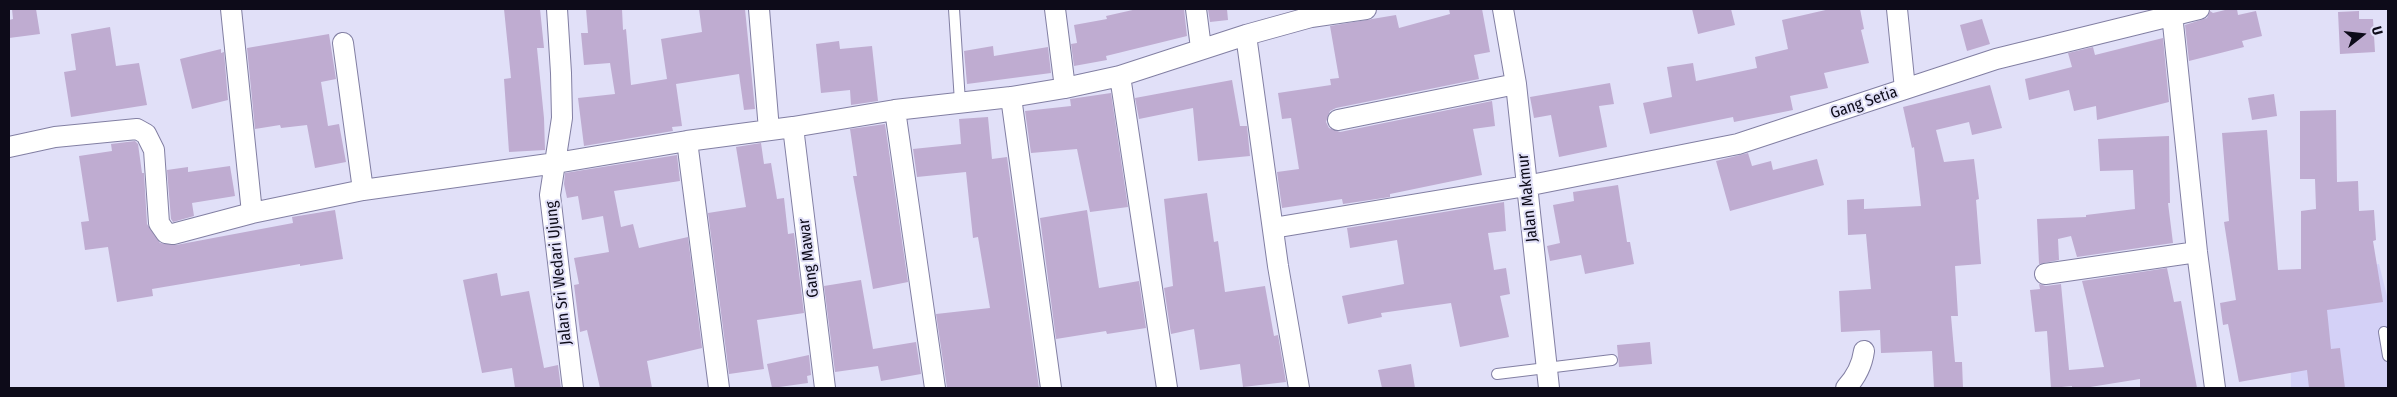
<!DOCTYPE html>
<style>
body{margin:0}
#map{position:relative;width:2397px;height:397px;overflow:hidden;background:#e1e0f8;font-family:"Fira Sans Condensed",sans-serif}
canvas{display:block}
.frame{position:absolute;inset:0;border:10px solid #0d0b19;pointer-events:none}
.north{position:absolute;left:2337px;top:10px;width:50px;height:50px;-webkit-text-stroke:4px #e1e0f8;paint-order:stroke;rotate:74deg;font-size:14px;font-weight:700;line-height:20px;text-align:center;color:#0d0b19}
.north::after{content:'';display:block;margin:auto;width:18px;height:22px;background:#0d0b19;clip-path:polygon(50% 0,100% 100%,50% 72%,0 100%)}
</style>
<div id="map">
<canvas width="2397" height="397"></canvas>
<div class="frame"></div>
<div class="north">U</div>
</div>
<script>
const ctx = document.querySelector('canvas').getContext('2d');
ctx.lineJoin = 'round';
function fillPath(path, color) {
  ctx.fillStyle = color;
  ctx.fill(path, 'evenodd');
}
function stroke(path, color, width, dash) {
  ctx.strokeStyle = color;
  ctx.lineWidth = width;
  ctx.lineCap = dash ? 'butt' : 'round';
  ctx.setLineDash(dash || []);
  ctx.stroke(path);
}
function drawText(font, color, halo, rows, align = 'center') {
  ctx.font = font + ' "Fira Sans Condensed",sans-serif';
  ctx.lineWidth = 4;
  ctx.setLineDash([]);
  ctx.textBaseline = 'middle';
  ctx.strokeStyle = halo;
  ctx.fillStyle = color;
  for (const [text, x, y, turn = 0] of rows) {
    ctx.save();
    ctx.translate(x, y);
    ctx.rotate((+turn || 0) * Math.PI / 180);
    ctx.textAlign = isNaN(turn) ? turn : align;
    if (halo) ctx.strokeText(text, 0, 0);
    ctx.fillText(text, 0, 0);
    ctx.restore();
  }
}
const built = new Path2D(`
 M2379,264L2388,300V388H2291L2289,278Z`);
const building = new Path2D(`
 M12,9H36L40,34L9,38V20L13,19Z
 M504,9H540L544,48H537L544,118L545,150L509,152L504,79L511,78Z
 M586,9H622L623,30L626,29L631,85L667,79L661,39L702,32L699,9H745L755,109L744,110L739,74L676,84L682,126L672,127L673,131L584,146L578,98L615,94L610,63L584,65L581,33H588Z
 M1137,9H1184L1187,36L1106,56L1107,60L1074,66L1071,44L1077,43L1074,25L1107,19L1106,16Z
 M1208,9H1227L1228,20L1210,22Z
 M1449,9H1482L1490,52L1474,55L1479,79L1336,108L1330,111L1326,122L1329,128L1340,132L1492,101L1495,126L1473,129L1482,175L1390,194V197L1343,204L1342,199L1282,208L1277,172L1299,169L1291,118L1282,119L1278,93L1331,85L1330,79L1339,78L1330,26L1396,15L1399,28L1450,14Z
 M1692,9H1731L1735,25L1698,34Z
 M1830,9H1860L1864,29L1861,30L1869,63L1824,73L1828,88L1790,96L1793,110L1734,122L1733,117L1650,134L1643,103L1672,97L1667,67L1693,63L1696,81L1757,68L1755,57L1788,49L1782,20Z
 M2229,9H2237L2238,15L2256,11L2262,36L2242,41L2244,47L2189,61L2185,25L2207,18L2210,11L2213,13Z
 M2359,11V19H2373L2375,52L2340,54L2338,12Z
 M1982,19L1990,44L1967,51L1960,25Z
 M110,27L116,66L139,63L147,105L71,117L64,72L76,70L71,34Z
 M329,34L336,79L321,82L328,126L339,124L346,162L315,168L307,125L281,128L280,125L255,129L247,48Z
 M2163,38L2169,102L2097,120L2096,106L2074,111L2069,90L2029,100L2025,79L2072,67L2068,53L2093,47L2095,55Z
 M839,41L840,49L872,46L878,101L851,105L850,90L821,93L816,44Z
 M993,46L994,56L1048,47L1051,73L967,84L964,51Z
 M221,49V53L224,52L228,100L192,109L180,59Z
 M1232,80L1240,126H1247L1250,156L1198,161L1193,108L1139,119L1135,98Z
 M1610,83L1614,104L1599,106L1607,147L1559,157L1551,115L1534,118L1530,97Z
 M1990,85L2002,128L1972,135L1969,122L1936,130L1944,162L1974,159L1979,199L1976,200L1981,264L1955,266L1958,316H1951L1955,362H1962L1963,388H1934L1932,351L1881,353L1880,330L1841,332L1839,291L1871,289L1866,234L1848,235L1847,200L1864,199V209L1921,206L1914,147L1912,148L1903,107Z
 M1111,93L1128,207L1090,212L1077,149L1031,153L1025,111L1071,106L1070,99Z
 M2274,94L2277,116L2252,120L2248,98Z
 M2336,110L2337,182L2358,181L2359,211L2374,210L2376,240L2373,241L2383,302L2327,310L2331,349L2340,348L2345,388H2309L2307,370L2239,382L2228,324L2223,325L2220,303L2236,300L2224,222L2229,221L2222,133L2267,130L2278,270L2301,269V211L2316,209L2315,179H2300V111Z
 M988,117L992,159L1007,157L1039,388H947L936,314L990,308L978,237L973,238L966,172L917,177L913,149L961,144L959,119Z
 M885,124L908,282L873,289L853,176H857L850,129Z
 M2169,136L2170,203H2168L2173,243L2077,257L2071,236L2058,239L2059,260L2039,264L2037,219L2086,217V215L2135,209L2133,170L2100,171L2098,139Z
 M135,141L138,144L142,173H144L147,224L160,243L176,245L293,223L292,217L335,210L343,259L300,266V264L152,289L153,296L117,302L108,247L85,250L81,222L89,221L79,156L112,151L111,144Z
 M761,143L764,164L771,163L777,199L784,198L788,234L794,233L804,313L757,320L764,369L729,374L708,213L746,207L736,147Z
 M1748,153L1752,166L1771,161L1773,170L1817,159L1824,185L1730,211L1716,161Z
 M677,155L680,181L614,191L621,227L633,224L639,248L688,237L702,348L647,361L652,388H600L587,330L580,332L574,285L579,284L574,258L609,252L603,216L582,220L578,196L567,198L564,184L565,173Z
 M230,166L235,196L192,203L194,216L173,222L171,219L167,170L188,167V172Z
 M1618,185L1627,242H1630L1634,264L1585,274L1581,255L1550,261L1547,246L1560,243L1553,205L1574,201L1573,192Z
 M1207,193L1214,242L1218,241L1225,292L1265,286L1274,336L1278,335L1286,382L1243,387L1240,364L1200,370L1194,329L1171,334L1164,288L1173,286L1164,199Z
 M1504,202L1506,231L1488,233L1494,270L1506,268L1510,294L1500,296L1509,337L1460,347L1451,303L1381,313L1382,317L1348,324L1342,296L1404,284L1397,240L1350,248L1347,228Z
 M1087,210L1099,288L1139,281L1146,328L1107,334L1106,331L1056,339L1040,218Z
 M2167,268L2174,302L2181,301L2197,388H2140V379L2084,388H2072V386L2051,388L2047,331L2035,332L2030,290L2040,289L2039,284L2046,286L2061,284L2069,370L2104,367L2082,281Z
 M497,273L501,296L529,291L544,368L558,365L561,388H515L512,368L482,373L463,280Z
 M861,280L873,349L916,342L921,374L881,381L878,366L835,372L824,286Z
 M1650,342L1652,364L1619,367L1617,345Z
 M809,355L811,375L807,376L808,383L772,388L767,364Z
 M1411,364L1415,388H1382L1378,370Z`);
const service = new Path2D(`
 M954,9L960,102
 M2384,332L2388,356
 M1497,374L1612,360`);
const minor = new Path2D(`
 M231,9L252,213
 M557,9L561,73L562,118L550,195L573,388
 M759,9L769,130
 M1055,9L1065,88
 M1196,9L1201,48
 M1503,9L1516,84L1549,388
 M1897,9L1905,89
 M2172,14L2197,252L2215,388
 M1246,35L1278,266L1299,388
 M343,43L363,190
 M1120,76L1167,388
 M1011,97L1051,388
 M895,110L935,388
 M1338,120L1516,84
 M793,127L825,388
 M687,141L719,388
 M9,147L55,137L137,129L146,134L154,150L159,223L166,233L173,234L252,213L363,190L556,163L687,141L793,127L895,110L1011,97L1065,88L1120,76L1246,35L1311,17L1366,9
 M1273,228L1526,186L1738,144L1996,59L2199,9
 M2045,274L2197,252
 M1846,388C1856,377 1862,366 1864,351`);
const streetNames = [
 ["Gang Setia",1864,103,-19],
 ["Jalan Makmur",1528,198,-96],
 ["Gang Mawar",809,258,-97],
 ["Jalan Sri Wedari Ujung",559,273,-96]
];
fillPath(built, '#d4d1f7');
fillPath(building, '#bfacd1');
stroke(service, '#827fa3', 12);
stroke(minor, '#827fa3', 22);
stroke(service, '#fff', 10);
stroke(minor, '#fff', 20);
drawText('16px', '#0d0b19', '#e1e0f8', streetNames);
</script>
